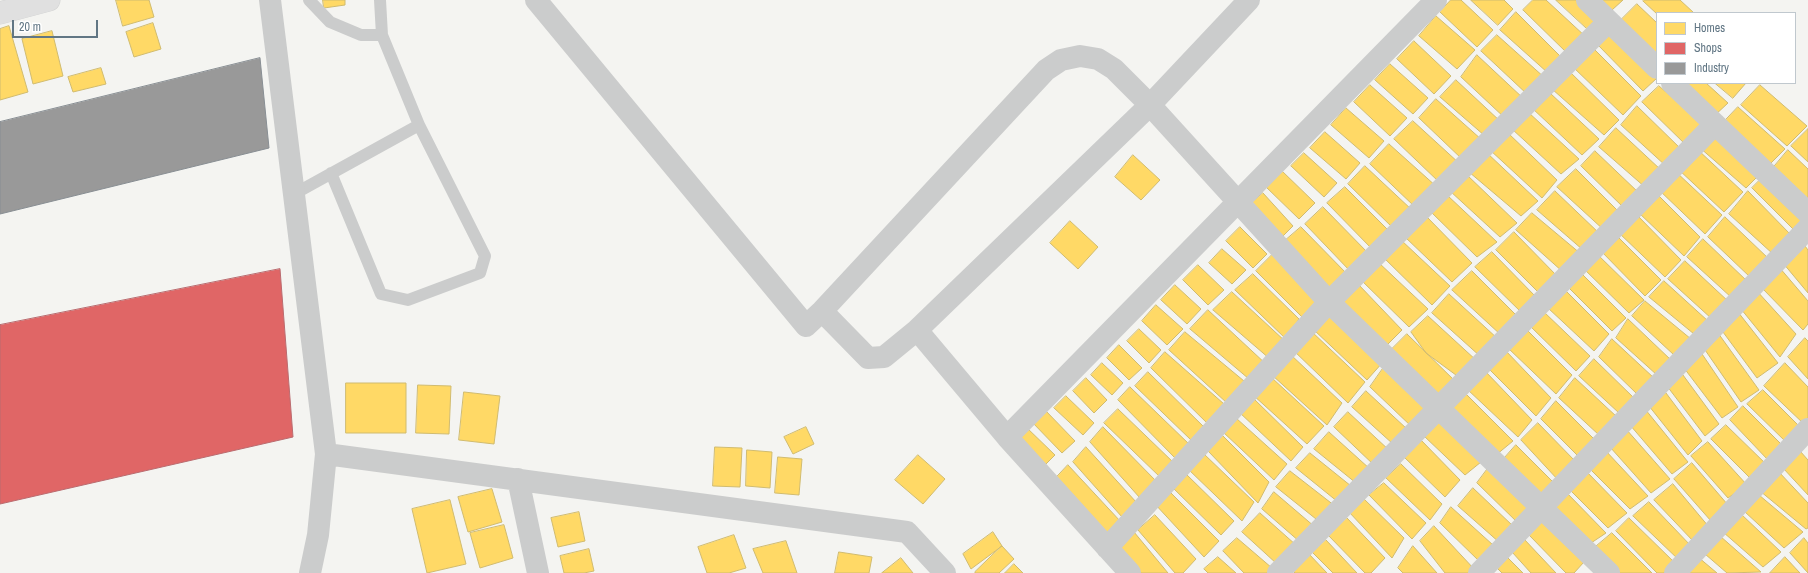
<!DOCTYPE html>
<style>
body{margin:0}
#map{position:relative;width:1808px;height:573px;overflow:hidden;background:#f4f4f1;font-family:"Archivo Narrow",sans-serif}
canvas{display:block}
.legend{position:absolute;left:1656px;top:12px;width:140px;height:72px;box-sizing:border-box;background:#fff;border:1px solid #c0c8ce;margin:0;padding:5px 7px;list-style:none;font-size:12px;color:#617684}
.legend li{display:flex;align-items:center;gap:8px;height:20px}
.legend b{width:20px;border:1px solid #c0c8ce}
.scale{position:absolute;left:12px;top:20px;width:86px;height:18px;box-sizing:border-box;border:2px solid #617684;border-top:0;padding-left:5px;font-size:12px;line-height:14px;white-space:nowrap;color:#617684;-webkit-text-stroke:3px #fff;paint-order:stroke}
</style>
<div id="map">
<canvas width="1808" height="573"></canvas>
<ul class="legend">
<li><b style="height:11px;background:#ffd966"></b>Homes</li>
<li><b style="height:11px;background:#e06666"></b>Shops</li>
<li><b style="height:11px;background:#999"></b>Industry</li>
</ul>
<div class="scale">20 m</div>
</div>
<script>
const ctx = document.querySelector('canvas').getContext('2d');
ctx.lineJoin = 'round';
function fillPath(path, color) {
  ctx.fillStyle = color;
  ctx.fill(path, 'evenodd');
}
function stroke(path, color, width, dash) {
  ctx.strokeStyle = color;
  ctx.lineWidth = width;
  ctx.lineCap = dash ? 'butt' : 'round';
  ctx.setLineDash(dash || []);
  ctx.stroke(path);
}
const homes = new Path2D(`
 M116,0H149L154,17L123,26Z
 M323,0H345V5L324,8Z
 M1451,0H1461L1493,30L1477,47L1440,12Z
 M1471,0H1504L1513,9L1498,25Z
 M1533,0H1546L1586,37L1567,53L1523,10Z
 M1556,0H1581L1602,20L1592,33Z
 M1601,0H1623L1612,10Z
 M1644,0H1680L1694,13H1657V14L1643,1Z
 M1637,4L1657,23V61L1619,22Z
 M1516,12L1562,58L1548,73L1500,30Z
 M1436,16L1475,50L1457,69L1419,36Z
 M153,23L161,49L134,57L126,32Z
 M9,26L28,92L0,100V29Z
 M1613,27L1657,78L1643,91L1597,44Z
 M52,31L63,76L33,84L22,39Z
 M1497,35L1545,78L1528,95L1481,51Z
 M1414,41L1451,76L1434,94L1397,59Z
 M1593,48L1641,96L1623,115L1574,68Z
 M1477,55L1524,99L1506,119L1461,77Z
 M1390,64L1428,98L1413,114L1375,80Z
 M101,68L106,84L73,92L68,77Z
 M1569,71L1619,120L1604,135L1552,89Z
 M1456,80L1501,122L1485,136L1440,97Z
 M1676,83H1706L1728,103L1713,117Z
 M1715,83H1746L1733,98Z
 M1370,85L1407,118L1390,136L1354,102Z
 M1760,85L1807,126L1787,146L1741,105Z
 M1659,86L1706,126L1687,146L1642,102Z
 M1550,93L1599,139L1582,155L1532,108Z
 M1436,99L1482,140L1463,160L1419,118Z
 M1637,106L1682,150L1666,166L1621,125Z
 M1738,107L1785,149L1767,167L1721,125Z
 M1346,108L1384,141L1369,158L1331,125Z
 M1528,112L1579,159L1561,174L1512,129Z
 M1413,121L1460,164L1439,182L1394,139Z
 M1718,127L1763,171L1746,188L1699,147Z
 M1616,128L1661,170L1646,188L1599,147Z
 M1808,129V162L1791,146Z
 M1325,132L1360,163L1346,179L1310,148Z
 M1508,133L1557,180L1542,198L1490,150Z
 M1389,144L1437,187L1415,207L1370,164Z
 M1697,149L1743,192L1724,212L1678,169Z
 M1788,150L1808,169V201L1773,168Z
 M1595,151L1639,193L1624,208L1581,166Z
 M1486,152L1538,201L1521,216L1469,172Z
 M1304,153L1337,183L1324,197L1291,166Z
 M1133,155L1160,180L1141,200L1115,177Z
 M1365,166L1412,210L1394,229L1348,184Z
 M1576,169L1621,214L1605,231L1557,187Z
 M1281,170L1315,203L1299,219L1265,186Z
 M1675,171L1722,215L1705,234L1658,189Z
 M1466,174L1517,223L1500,237L1450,191Z
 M1766,174L1808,216L1794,230L1752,188Z
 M1345,187L1390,232L1372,249L1327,203Z
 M1555,191L1600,234L1583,250L1537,210Z
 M1748,191L1791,235L1773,254L1729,214Z
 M1263,193L1293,226L1278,241L1247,207Z
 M1656,193L1700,237L1684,256L1638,212Z
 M1447,195L1497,242L1477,257L1431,212Z
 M1323,207L1369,254L1350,271L1305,224Z
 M1532,213L1581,254L1563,272L1516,230Z
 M1636,214L1681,260L1665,277L1618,232Z
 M1426,216L1472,263L1452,282L1405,237Z
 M1725,217L1769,259L1750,277L1708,237Z
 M1070,221L1098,247L1078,269L1050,243Z
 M1240,227L1267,254L1253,268L1226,241Z
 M1301,227L1348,275L1328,292L1280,245Z
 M1514,232L1558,277L1541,295L1496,250Z
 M1615,234L1661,280L1645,296L1600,250Z
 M1703,239L1747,281L1732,298L1687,257Z
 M1401,240L1450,286L1432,305L1383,257Z
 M1802,242L1808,250V293L1783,263Z
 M1222,249L1246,270L1232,284L1209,263Z
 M1492,252L1537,298L1522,313L1475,267Z
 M1596,253L1644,300L1629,313L1582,267Z
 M1272,255L1321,302L1304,319L1256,271Z
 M1685,261L1729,302L1712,319L1668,279Z
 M1378,262L1428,309L1409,327L1361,280Z
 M1198,265L1224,290L1208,305L1183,280Z
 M1779,267L1808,301V324L1803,330L1762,288Z
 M1472,271L1519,318L1501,335L1452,290Z
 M1581,273L1626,318L1612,331L1568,287Z
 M1253,274L1299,319L1286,339L1235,290Z
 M1664,281L1708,321L1694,334L1649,297Z
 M1358,284L1402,330L1385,347L1338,301Z
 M1175,285L1201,309L1187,324L1161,300Z
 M1565,290L1609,334L1594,351L1548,308Z
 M1756,290L1796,334L1780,357L1741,309Z
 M1232,292L1286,342L1270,359L1213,310Z
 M1449,294L1498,339L1481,357L1432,313Z
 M1645,301L1691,339L1674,355L1632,316Z
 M1156,305L1183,329L1167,345L1142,321Z
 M1208,310L1267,365L1249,379L1190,329Z
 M1544,312L1590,356L1576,371L1530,326Z
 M1738,312L1778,363L1757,378L1720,328Z
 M1329,313L1383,362L1367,380L1314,330Z
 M1428,316L1477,361L1460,378L1426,353L1411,332Z
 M1628,319L1671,360L1657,375L1616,338Z
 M1139,329L1161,350L1149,363L1127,341Z
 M1526,329L1572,375L1556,394L1508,348Z
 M1311,331L1365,382L1348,403L1292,349Z
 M1185,332L1244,381L1227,403L1169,350Z
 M1718,333L1759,390L1741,402L1703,347Z
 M1407,334L1456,382L1439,399L1390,351Z
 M1805,338L1808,341V379L1788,357Z
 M1612,339L1654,378L1637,394L1599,357Z
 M1119,345L1142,368L1129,380L1107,358Z
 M1505,350L1551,398L1536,416L1489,369Z
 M1700,351L1738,407L1722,418L1684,368Z
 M1165,352L1224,404L1209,425L1151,368Z
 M1290,354L1342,403L1327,425L1272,375Z
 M1594,359L1634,398L1619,413L1579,376Z
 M1102,363L1123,383L1112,395L1091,375Z
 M1785,363L1808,387V422L1805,425L1764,386Z
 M1384,367L1430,408L1412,427L1370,387Z
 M1485,371L1532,420L1518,437L1467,389Z
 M1680,371L1719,424L1705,436L1667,386Z
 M1148,372L1204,427L1191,440L1135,386Z
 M1086,378L1107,400L1094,413L1073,391Z
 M1272,378L1324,426L1307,444L1253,395Z
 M1575,378L1617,417L1599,435L1559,398Z
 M346,383H406V433H346Z
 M418,385L451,386L449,434L416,433Z
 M1130,387L1190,445L1176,459L1118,400Z
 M1663,389L1702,441L1688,455L1649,406Z
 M1763,390L1802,429L1786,442L1747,404Z
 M1366,391L1407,429L1393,444L1352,407Z
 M464,392L500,396L494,444L459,440Z
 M1464,392L1513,441L1496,455L1446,408Z
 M1066,396L1094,423L1083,435L1054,408Z
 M1253,398L1303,447L1291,461L1239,412Z
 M1556,401L1595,440L1579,457L1541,419Z
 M1743,406L1784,447L1768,460L1730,420Z
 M1044,409L1075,441L1062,453L1031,421Z
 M1118,409L1174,463L1160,477L1104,423Z
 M1645,409L1688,462L1672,474L1630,425Z
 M1348,412L1390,451L1375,466L1334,427Z
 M1236,418L1287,464L1274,480L1223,432Z
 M1439,420L1481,462L1465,475L1424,436Z
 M1538,423L1576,462L1559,481L1521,440Z
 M1726,425L1768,466L1750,478L1711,439Z
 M1025,426L1055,455L1042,468L1012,439Z
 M806,427L814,444L793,454L784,437Z
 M1103,427L1157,482L1140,498L1090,442Z
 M1626,429L1670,479L1651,493L1610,447Z
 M1329,432L1370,469L1356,483L1314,449Z
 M1221,434L1269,482L1258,503L1208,451Z
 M1420,439L1460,480L1445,497L1404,457Z
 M1708,442L1747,485L1728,498L1691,456Z
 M1516,445L1556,485L1540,498L1501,462Z
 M715,447L742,448L740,487L713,486Z
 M1086,447L1137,503L1122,517L1073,462Z
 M747,450L772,452L770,488L746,486Z
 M1605,450L1648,496L1630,509L1589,468Z
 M1800,451L1808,460V495L1783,468Z
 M1310,453L1351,486L1338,502L1296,468Z
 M1204,454L1254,502L1242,521L1188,469Z
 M918,455L945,479L923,504L895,480Z
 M778,457L802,459L799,495L775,493Z
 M1692,463L1728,505L1711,521L1674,479Z
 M1401,464L1442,504L1430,520L1386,478Z
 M1068,465L1121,522L1105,537L1054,480Z
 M1489,467L1532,508L1519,524L1477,483Z
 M1290,471L1335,506L1321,523L1276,487Z
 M1586,471L1627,513L1608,528L1569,489Z
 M1778,471L1808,503V528L1806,529L1760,491Z
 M1186,474L1234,521L1221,535L1173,488Z
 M1384,483L1426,523L1412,539L1369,495Z
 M1673,484L1709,527L1694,542L1654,500Z
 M1473,488L1513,526L1500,543L1458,506Z
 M492,489L502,522L468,532L458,497Z
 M1170,492L1219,541L1204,557L1154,503Z
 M1274,492L1315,527L1300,542L1262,509Z
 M1567,493L1606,533L1588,545L1550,508Z
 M1759,495L1803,532L1784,548L1745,512Z
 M1364,499L1404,538L1392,558L1349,512Z
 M450,500L466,564L427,573L412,509Z
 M1649,502L1692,547L1680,561L1633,516Z
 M1451,507L1493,545L1479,561L1440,523Z
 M579,512L585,541L558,547L551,518Z
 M1260,513L1296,545L1277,564L1242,532Z
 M1741,514L1781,552L1763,567L1723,532Z
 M1155,515L1196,559L1183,573H1175L1138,530Z
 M1347,518L1385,558L1371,573H1365L1327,534Z
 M1629,518L1674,562L1664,573H1657L1616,531Z
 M1543,520L1584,562L1574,573H1566L1529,535Z
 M504,525L513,558L480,568L470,533Z
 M1434,526L1475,570L1472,573H1445L1420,541Z
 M993,532L1002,546L971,569L963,554Z
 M1134,532L1168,573H1141L1117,547Z
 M1612,533L1652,573H1617L1593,549Z
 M734,535L746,568L729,573H707L698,547Z
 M1720,536L1761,572L1727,573L1705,554Z
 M1237,538L1272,568L1267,573H1244L1223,551Z
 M1804,538L1808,543V573L1790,553Z
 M1524,539L1556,573H1531L1512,552Z
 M1326,540L1357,573H1333L1312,552Z
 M786,541L797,573H763L753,549Z
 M1002,546L1014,559L999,573H975V572Z
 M1413,546L1437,573H1403L1398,568Z
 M589,549L594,571L584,573H564L560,556Z
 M839,552L872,557L869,573H835Z
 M1308,553L1327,573H1295L1292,570Z
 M1218,557L1236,573H1208L1204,569Z
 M1698,557L1717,573H1686Z
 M1785,557L1800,573H1770Z
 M901,558L913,573H882Z
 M1508,558L1523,573H1502L1497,568Z
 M1014,564L1023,573H1005Z`);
const shops = new Path2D(`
 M280,269L293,437L0,504V325Z`);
const industry = new Path2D(`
 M260,58L269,148L0,214V122Z`);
const lane = new Path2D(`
 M309,0L330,22L361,35H382L380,0
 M331,173L381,294L408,300L480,273L485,256L419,125
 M294,194L419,125L382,35`);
const street = new Path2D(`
 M270,0L326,454L318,535L310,573
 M536,0L806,326L822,311L1046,70L1061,60L1080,56L1098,59L1114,69L1150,105L1329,302L1609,573
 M1587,0L1657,68
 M1672,83L1808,213
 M822,311L868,358L884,357L917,330L1007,437L1130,573
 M917,330L1150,105L1249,0
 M1007,437L1436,0
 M326,454L907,532L945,573
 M518,479L538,573
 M1107,548L1329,302L1608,22
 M1278,573L1715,124
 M1479,573L1808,228
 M1675,573L1808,429`);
const secondary = new Path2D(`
 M0,13L49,0`);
fillPath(homes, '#ffd966');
stroke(homes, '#d0bb6f', 1);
fillPath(shops, '#e06666');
stroke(shops, '#ba6b6f', 1);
fillPath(industry, '#999');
stroke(industry, '#888e93', 1);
stroke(secondary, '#d0d1d1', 23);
stroke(lane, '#cbcccc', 12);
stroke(street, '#cbcccc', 22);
stroke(secondary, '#e0e0e0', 22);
</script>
